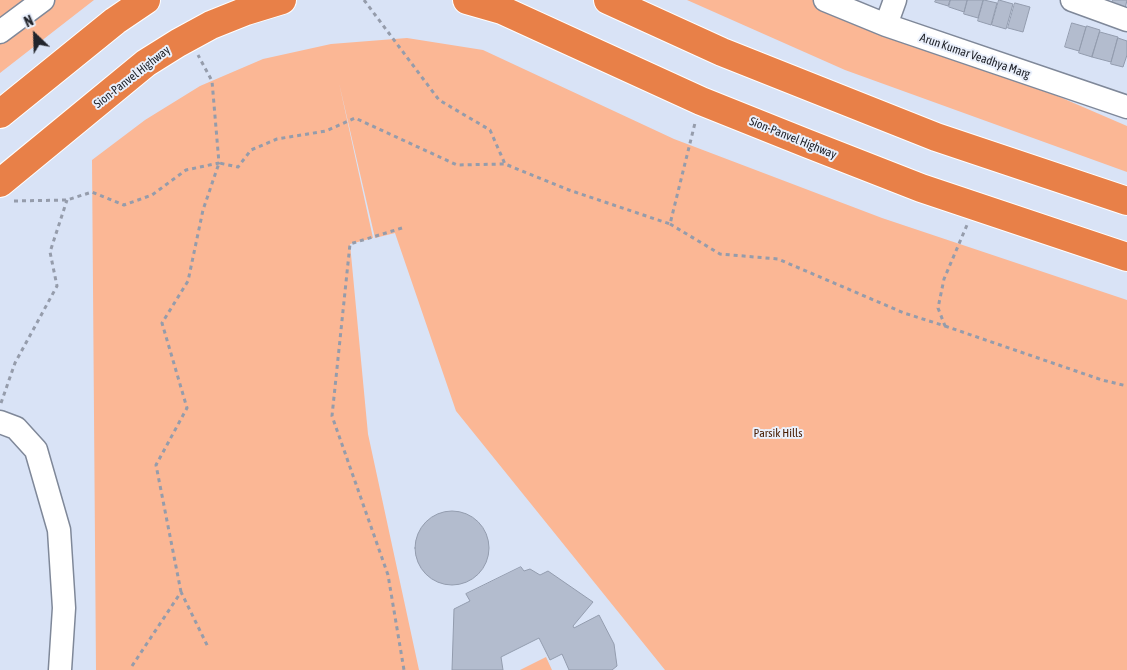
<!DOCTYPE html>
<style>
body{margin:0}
#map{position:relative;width:1127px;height:670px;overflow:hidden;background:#d9e3f6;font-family:"Asap Condensed",sans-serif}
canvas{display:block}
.north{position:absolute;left:10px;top:10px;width:50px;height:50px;-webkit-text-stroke:4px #eaf0fc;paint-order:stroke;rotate:336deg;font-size:14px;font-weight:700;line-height:20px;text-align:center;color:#22252c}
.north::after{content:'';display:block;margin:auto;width:18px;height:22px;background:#22252c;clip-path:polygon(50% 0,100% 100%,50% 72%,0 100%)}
</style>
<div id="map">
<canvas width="1127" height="670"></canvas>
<div class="north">N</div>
</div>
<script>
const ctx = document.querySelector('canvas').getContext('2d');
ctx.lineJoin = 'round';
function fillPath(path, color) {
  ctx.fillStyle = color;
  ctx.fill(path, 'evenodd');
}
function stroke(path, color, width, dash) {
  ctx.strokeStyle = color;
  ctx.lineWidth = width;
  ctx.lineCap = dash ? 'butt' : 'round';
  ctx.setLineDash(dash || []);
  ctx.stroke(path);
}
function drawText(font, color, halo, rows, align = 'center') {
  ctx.font = font + ' "Asap Condensed",sans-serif';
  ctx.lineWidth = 4;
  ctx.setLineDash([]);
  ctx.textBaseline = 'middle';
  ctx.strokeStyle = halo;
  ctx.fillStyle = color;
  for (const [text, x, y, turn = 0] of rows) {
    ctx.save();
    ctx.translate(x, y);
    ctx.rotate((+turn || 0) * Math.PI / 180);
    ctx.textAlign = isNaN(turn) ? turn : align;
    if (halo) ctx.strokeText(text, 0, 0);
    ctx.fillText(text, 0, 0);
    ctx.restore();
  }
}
const green = new Path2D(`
 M0,0H94L0,73Z
 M687,0H835L1127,126V172L845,70Z
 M407,38L483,50L674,139L882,218L1127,300V670H665L456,411L395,233L375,238L339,83L373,238L350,244L368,434L419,670H96L92,160L145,120L200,86L263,59L331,44Z
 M546,657L552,670H520Z`);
const building = new Path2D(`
 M936,0H950L948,6L935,2Z
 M951,0H967L964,12L949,7Z
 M968,0H983L978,18L964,14Z
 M984,0L997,3L991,25L978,21Z
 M999,0L1013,4L1006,29L992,25Z
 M1113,0H1127L1125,9L1111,5Z
 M1015,3L1030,7L1023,32L1008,28Z
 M1072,23L1086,27L1079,51L1065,47Z
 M1087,26L1100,30L1092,57L1079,53Z
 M1100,32L1118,37L1111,62L1092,57Z
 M1118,38L1127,41V55L1123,67L1111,64Z
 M415 548a37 37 0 1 1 74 0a37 37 0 1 1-74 0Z
 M521,567L524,571L530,569L540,575L548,571L593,602L573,626L574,628L599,615L614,644L617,666L612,670H569L562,654L550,660L539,638L501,657L503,670H452L454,609L470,601L466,594Z`);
const path = new Path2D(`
 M364,0L439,100L490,130L505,164
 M14,201L67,200L92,192L124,205L152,195L186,170L219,163L212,81L198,55
 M670,224L720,254L778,259L904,313L945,326L938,308L944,279L967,225
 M402,228L350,244L332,416L388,575L404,670
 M945,326L1102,380L1127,386
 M1,403L15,363L57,286L50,252L67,200
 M181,592L156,465L187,408L162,323L188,281L203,210L219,163L238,167L251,150L277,139L326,131L355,118L457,165L505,164L569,190L670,224L695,123
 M132,666L181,592L208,647`);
const minor = new Path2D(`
 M825,0L886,25L1127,107
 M1072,0L1127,20
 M886,25L895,0
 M0,32L43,0
 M0,422L16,428L36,450L59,530L64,608L60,670`);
const highway = new Path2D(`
 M467,0L502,10L701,101L806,143L921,188L1127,257
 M608,0L722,52L936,137L1127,201
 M0,114L115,21L146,0
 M0,183L146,63L178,43L211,25L246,11L282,0`);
const streetNames = [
 ["Arun Kumar Veadhya Marg",975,56,19],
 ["Sion-Panvel Highway",132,77,-38],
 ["Sion-Panvel Highway",793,138,22]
];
const parkNames = [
 ["Parsik Hills",778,433]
];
fillPath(green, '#fbb795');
fillPath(building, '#b3bcce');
stroke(building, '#939cae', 1);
stroke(minor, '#7f8899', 25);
stroke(highway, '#fff', 30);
stroke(path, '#959cab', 3, [4, 4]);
stroke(minor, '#fff', 22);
stroke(highway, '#e88048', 28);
drawText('12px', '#22252c', '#eaf0fc', streetNames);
drawText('12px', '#481d03', '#eaf0fc', parkNames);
</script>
